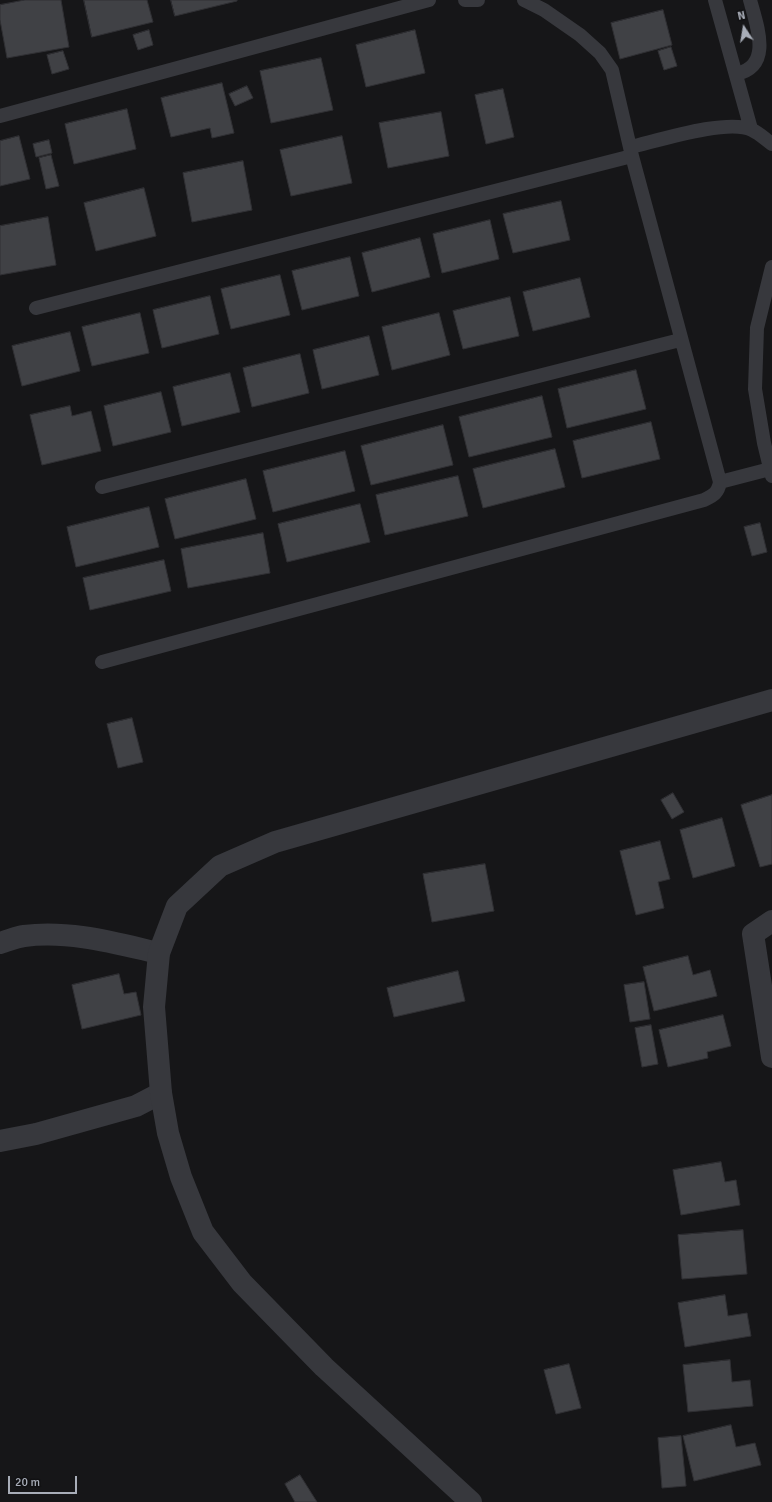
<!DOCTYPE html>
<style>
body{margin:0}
#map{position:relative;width:772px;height:1502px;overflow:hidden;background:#161618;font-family:Signika,sans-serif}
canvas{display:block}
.north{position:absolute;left:724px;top:8px;width:40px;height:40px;-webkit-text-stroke:3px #111113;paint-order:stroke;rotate:348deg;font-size:11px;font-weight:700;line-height:16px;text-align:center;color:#a8adb8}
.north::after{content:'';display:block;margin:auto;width:14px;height:18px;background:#a8adb8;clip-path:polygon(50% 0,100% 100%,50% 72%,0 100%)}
.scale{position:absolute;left:8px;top:1476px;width:69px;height:18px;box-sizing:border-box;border:2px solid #a8adb8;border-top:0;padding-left:5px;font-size:12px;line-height:14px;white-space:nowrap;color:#a8adb8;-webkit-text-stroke:3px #111113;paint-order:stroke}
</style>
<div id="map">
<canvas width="772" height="1502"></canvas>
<div class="north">N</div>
<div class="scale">20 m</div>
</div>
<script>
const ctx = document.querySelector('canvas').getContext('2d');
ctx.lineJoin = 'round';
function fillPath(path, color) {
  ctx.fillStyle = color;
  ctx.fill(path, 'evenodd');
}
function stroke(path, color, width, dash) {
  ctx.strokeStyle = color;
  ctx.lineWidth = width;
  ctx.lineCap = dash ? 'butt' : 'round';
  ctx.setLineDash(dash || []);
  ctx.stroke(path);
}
const building = new Path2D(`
 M25,0H61L69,47L7,58L0,20V5Z
 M84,0H147L153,22L92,37Z
 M171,0H237V1L175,16Z
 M663,10L672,45L620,59L611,23Z
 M149,30L153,45L138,50L133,35Z
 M415,30L425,73L366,87L356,45Z
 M671,47L677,66L664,70L658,51Z
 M63,51L69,69L52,74L47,55Z
 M321,58L333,110L271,123L260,71Z
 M222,83L234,133L212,138L210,128L171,137L161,98Z
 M247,86L253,98L235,106L229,94Z
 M503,89L514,137L486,144L475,95Z
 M127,109L136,149L74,164L65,124Z
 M441,112L449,156L388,168L379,123Z
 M19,136L30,179L0,186V141Z
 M342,136L352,183L291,196L280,150Z
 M49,140L52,153L36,157L33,144Z
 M51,155L59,186L46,189L39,158Z
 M243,161L252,210L192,222L183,173Z
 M144,188L156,236L96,251L84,203Z
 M561,201L570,240L513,253L503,214Z
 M48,217L56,265L0,275V226Z
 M490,220L499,259L442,273L433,234Z
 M420,238L430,277L372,292L362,253Z
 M350,257L359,296L302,310L292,271Z
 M280,275L290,315L231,329L221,289Z
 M580,278L590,317L533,331L523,292Z
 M210,296L219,334L162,348L153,310Z
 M510,297L519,336L463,349L453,311Z
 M140,313L149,353L92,366L82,327Z
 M439,313L450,355L392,370L382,327Z
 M70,332L80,371L22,386L12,346Z
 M369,336L379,375L322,389L313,350Z
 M300,354L309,393L252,407L243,368Z
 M636,370L646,409L567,428L558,389Z
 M230,373L240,412L182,426L173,387Z
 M161,392L171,432L113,446L104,406Z
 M542,396L552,437L469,457L459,417Z
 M70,406L72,416L91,411L101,451L42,465L30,415Z
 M651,422L660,459L582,478L573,441Z
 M443,425L453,465L371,485L361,446Z
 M555,449L565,487L483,508L473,469Z
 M345,451L355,491L273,512L263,471Z
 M458,476L468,516L385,535L376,495Z
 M246,479L256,519L175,539L165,499Z
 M360,504L370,542L287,562L278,524Z
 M149,507L159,547L76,567L67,527Z
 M760,523L767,552L752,556L744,527Z
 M263,533L270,573L188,588L181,549Z
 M164,560L171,591L90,610L83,578Z
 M132,718L143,762L118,768L107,724Z
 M673,793L684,812L672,819L661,800Z
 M772,795V864L760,867L741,805Z
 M722,818L735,866L693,878L680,830Z
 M660,841L670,879L658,882L664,908L636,915L620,851Z
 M485,864L494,911L432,922L423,874Z
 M688,956L693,975L710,970L717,996L654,1011L643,967Z
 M458,971L465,1001L394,1017L387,988Z
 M119,974L124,994L136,992L141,1015L82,1029L72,985Z
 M644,982L650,1019L630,1022L624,985Z
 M723,1015L731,1046L707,1052L708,1058L668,1067L659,1030Z
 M651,1025L658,1064L642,1067L635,1028Z
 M721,1162L725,1182L736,1180L740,1205L681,1215L673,1170Z
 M743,1230L747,1274L682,1279L678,1235Z
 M725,1295L728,1316L747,1313L751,1336L685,1347L678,1303Z
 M730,1360L732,1382L750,1380L753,1406L688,1412L683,1365Z
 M569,1364L581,1408L556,1414L544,1370Z
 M731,1425L736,1447L755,1443L761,1465L694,1481L683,1436Z
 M681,1436L686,1486L662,1488L658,1438Z
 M300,1475L317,1502H295L285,1484Z`);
const service = new Path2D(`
 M465,0H478
 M715,0L751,129
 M736,74C772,66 758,29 750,0
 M0,116L429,0
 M631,147C657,141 728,118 752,130C759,133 765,139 772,144
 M772,267L757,328L755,389L764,443L772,476
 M36,308L632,156
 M720,482L770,469
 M102,487L680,340
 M102,662L704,500C714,495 718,493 720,482L632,156L612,70L600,53L580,35L544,10L524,0`);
const minor = new Path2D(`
 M772,921L753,934L772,1057
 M0,943C8,941 16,937 24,936C69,930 115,943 159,953
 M0,1141L36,1134L136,1106L161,1093`);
const tertiary = new Path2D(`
 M471,1502L324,1367L242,1283L203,1232L181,1177L168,1133L161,1093L154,1007L159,953L177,906L220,866L275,842L772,700`);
fillPath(building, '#404145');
stroke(building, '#303034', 1);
stroke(service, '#37383d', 14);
stroke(minor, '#37383d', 22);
stroke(tertiary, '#37383d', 22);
</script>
